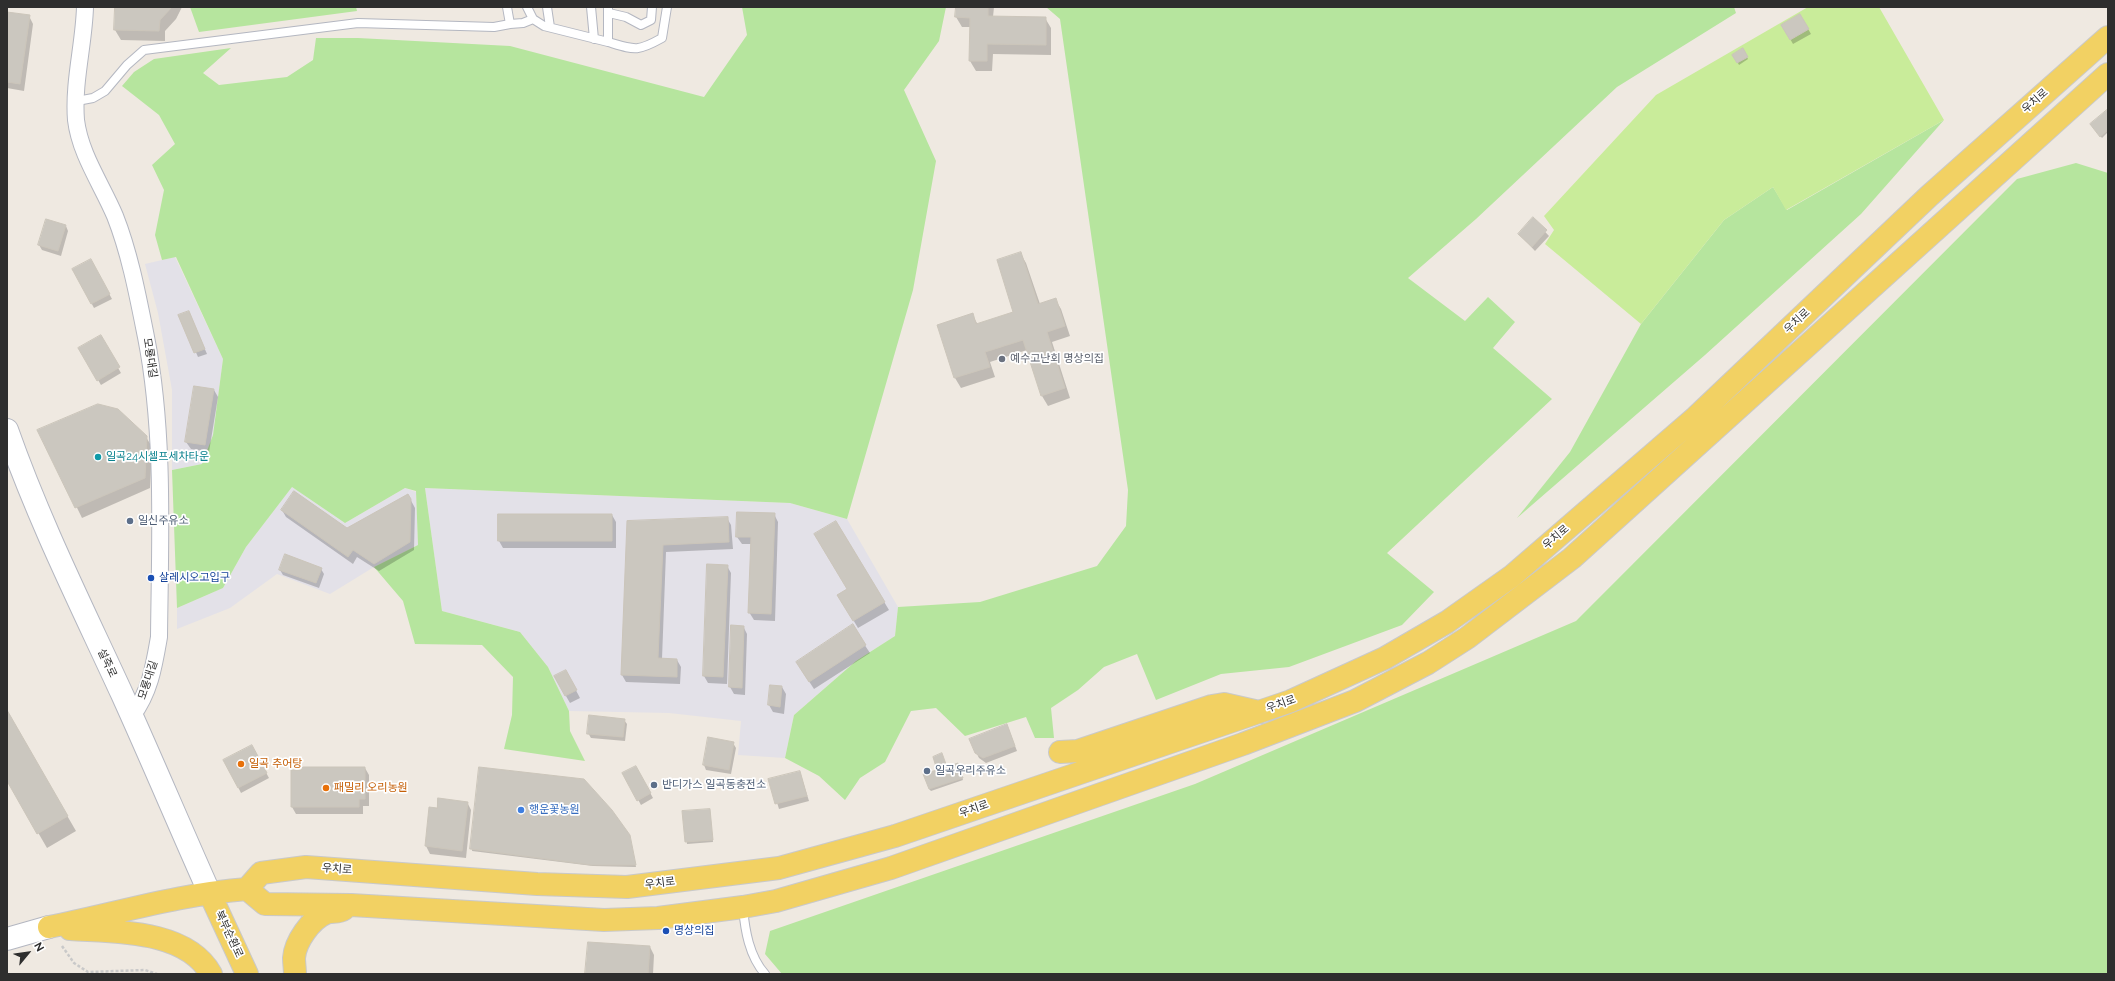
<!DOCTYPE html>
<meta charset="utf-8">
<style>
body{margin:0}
#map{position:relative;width:2115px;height:981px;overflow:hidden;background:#efe9e1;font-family:Raleway,sans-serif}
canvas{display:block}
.frame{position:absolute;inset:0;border:8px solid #2e2e2e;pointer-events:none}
.north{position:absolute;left:8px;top:933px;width:40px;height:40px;-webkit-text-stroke:3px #fff;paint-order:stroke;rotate:61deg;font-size:11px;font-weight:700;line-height:16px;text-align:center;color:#2e2e2e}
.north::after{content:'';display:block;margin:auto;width:14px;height:18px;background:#2e2e2e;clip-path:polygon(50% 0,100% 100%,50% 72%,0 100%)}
</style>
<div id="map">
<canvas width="2115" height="981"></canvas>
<div class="frame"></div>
<div class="north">N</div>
</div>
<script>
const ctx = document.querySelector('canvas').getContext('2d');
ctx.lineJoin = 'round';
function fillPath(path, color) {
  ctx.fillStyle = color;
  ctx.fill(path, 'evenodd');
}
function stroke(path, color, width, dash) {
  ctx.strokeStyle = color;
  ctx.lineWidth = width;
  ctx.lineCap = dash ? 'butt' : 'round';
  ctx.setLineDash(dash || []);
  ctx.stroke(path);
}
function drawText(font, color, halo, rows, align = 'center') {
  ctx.font = font + ' Raleway,"Noto Sans KR",sans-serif';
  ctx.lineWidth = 3.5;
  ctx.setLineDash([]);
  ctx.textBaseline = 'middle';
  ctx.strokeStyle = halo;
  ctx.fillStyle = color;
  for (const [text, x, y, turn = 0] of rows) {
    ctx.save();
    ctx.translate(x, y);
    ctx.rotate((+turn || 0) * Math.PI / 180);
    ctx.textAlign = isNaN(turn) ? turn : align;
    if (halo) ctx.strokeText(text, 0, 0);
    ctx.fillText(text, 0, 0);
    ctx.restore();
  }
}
const industrial = new Path2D(`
 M175,257L223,359L213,435L202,464L172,470V390L158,313L145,264Z
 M292,487L345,523L405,488L416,492L418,545L374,567L330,594L277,574L230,608L177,629V608L223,588L246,547Z
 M425,488L790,503L847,519L898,607L895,636L856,661L794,715L785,758L738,755L741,721L669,713L569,711L548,667L520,632L442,611Z`);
const green = new Path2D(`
 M190,7H356L357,11L199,32Z
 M742,7H946L939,41L904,90L936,161L913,290L847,519L790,503L425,488L442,611L520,632L548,667L569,711L570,731L585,761L504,749L512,715L513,677L482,645L415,644L403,601L374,567L418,545L416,491L405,488L345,523L292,487L246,547L223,588L177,608L172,470L202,464L213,435L223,359L176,257L162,260L155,235L164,190L152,165L175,144L159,115L122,86L134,72L154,59L231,48L203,73L219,85L287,77L313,60L316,38H358L510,46L704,97L747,35Z
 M1046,7H1734L1736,13L1617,87L1476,219L1408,278L1465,321L1488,297L1515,322L1493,348L1552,399L1387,553L1434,592L1402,625L1289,667L1221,674L1156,700L1137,654L1104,667L1078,690L1051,708L1054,738H1035L1026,717L965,736L936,708L911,711L885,762L860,778L845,800L819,776L785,758L794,715L856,661L895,636L898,607L980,602L1097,566L1126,526L1128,490L1060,19Z
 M1944,120L1861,214L1705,355L1517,518L1570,452L1641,324L1724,220L1773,187L1787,210Z
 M2076,163L2108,173V974H782L765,954L770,931L1195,784L1576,621L2017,179Z`);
const pitch = new Path2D(`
 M1808,7H1879L1944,120L1786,210L1773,187L1724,220L1641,324L1545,244L1554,230L1544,216L1656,95Z`);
const shadow = new Path2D(`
 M116,7H182L176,19L165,31V41L121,40L115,30Z
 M957,7H994L993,17L1045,18L1051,28V55L993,54L992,71H976L970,61L971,27H962L956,17Z
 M7,13L29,16L33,24L24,91L7,88Z
 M1800,15L1811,34L1793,44L1782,25Z
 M1743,50L1748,59L1739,65L1734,55Z
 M2108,110V132L2102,138L2091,125Z
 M1533,219L1549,236L1535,251L1519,234Z
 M47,220L66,226L68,231L61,256L42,250L39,245Z
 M1020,253L1026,263L1040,304L1055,299L1061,309L1070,336L1052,342L1070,398L1048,406L1042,396L1027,350L990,362L995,377L961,388L955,378L938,325L972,314L978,325L1015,312Z
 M91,261L112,299L94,308L74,270Z
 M189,312L207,354L198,357L180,316Z
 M100,336L121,373L101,385L79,348Z
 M214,390L218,397L209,452L191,449L186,442Z
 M39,430L146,437L152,447L150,488L82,518Z
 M408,495L415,508L414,550L379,571L357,557L353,564L286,517L282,510L347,530Z
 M774,514L778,522L775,621L754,620L749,612L752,544H742L737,537Z
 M612,515L616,522V548H503L499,541Z
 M727,518L731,525L733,549L666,552L662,659L677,660L681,667L680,684L626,682L622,675L628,522Z
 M836,522L889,610L858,628L839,596L848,590Z
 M727,566L731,573L727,684L708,683L704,676Z
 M321,569L324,574L319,588L283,575L280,570Z
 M743,626L747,634L745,695L734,694L730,687Z
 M852,626L870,653L814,689L801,669Z
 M555,677L570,679L580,698L570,703Z
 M782,687L786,694L784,714L773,712L769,705Z
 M7,712L76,831L47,848L7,779Z
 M624,720L627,724L625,741L591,738L588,733Z
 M1009,730L1017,751L986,763L979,758L976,752Z
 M709,738L733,743L736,748L731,774L706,770L704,765Z
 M252,747L269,778L241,793L225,761Z
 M958,766L963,780L931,791L929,789L947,768Z
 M636,767L653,798L641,805L624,774Z
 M365,768L369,775V806H363V814H296L292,807Z
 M480,768L629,835L636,867L593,866L472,851Z
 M800,772L809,801L779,809L770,780Z
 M467,802L471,810L466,858L430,854L426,846L430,809H438Z
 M710,810L713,842L687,844L683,812Z
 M650,947L654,955L653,974H586Z`);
const building = new Path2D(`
 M115,7H172L160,20L159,31L114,30Z
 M956,7H988V16L1046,17V45L987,44V61H969L970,18L955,17Z
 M7,12L30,15L20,84L7,82Z
 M1800,14L1809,29L1790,40L1781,25Z
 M1743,48L1748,57L1737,63L1732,55Z
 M2108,109V130L2100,137L2090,124Z
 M1533,217L1547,230L1532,247L1518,234Z
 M46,219L66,225L58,251L38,245Z
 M1021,252L1038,304L1056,298L1065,326L1047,332L1065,388L1041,396L1023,340L985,352L990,367L954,378L937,325L973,313L976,324L1013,312L997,260Z
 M91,259L110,294L91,304L72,269Z
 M189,311L205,349L194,353L178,315Z
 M101,335L120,367L97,381L78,348Z
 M194,386L214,389L205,445L185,442Z
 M98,404L118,409L147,436L145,478L75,508L37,430Z
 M294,491L347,528L408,494L411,499L410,542L374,564L353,550L348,557L281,510Z
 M737,512L775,513L771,614L748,613L751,537H736Z
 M498,514H612V541H498Z
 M728,517L729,542L663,545L658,658L677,659V677L621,675L627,521Z
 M836,521L885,602L853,621L837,595L847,589L814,534Z
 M285,554L322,568L316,583L279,570Z
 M707,564L728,565L723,677L703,676Z
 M853,624L866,645L809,682L796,662Z
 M731,625L744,626L742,688L729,687Z
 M566,670L577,690L565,696L554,676Z
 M770,685L782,686L780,707L768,705Z
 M7,710L68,816L37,834L7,781Z
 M589,715L625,719L623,737L587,734Z
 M1007,724L1015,746L983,758L975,753L969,739Z
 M708,737L734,742L729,770L703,765Z
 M252,745L267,773L238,788L223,760Z
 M942,753L947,767L958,763L963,778L929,789L923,774L937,770L933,757Z
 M636,766L651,793L637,801L622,773Z
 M303,767H365V799H359V807H291V770H301Z
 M479,767L584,779L612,810L630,835L636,865H591L470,849Z
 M800,771L807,796L775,804L768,779Z
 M438,798L468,802L462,851L425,846L429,807L437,808Z
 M710,809L713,840L685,842L682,811Z
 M588,942L650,946L648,974H585Z`);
const path = new Path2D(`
 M62,946L74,963L88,972L145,970L157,974`);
const service = new Path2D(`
 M527,7L533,19L544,26L608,42
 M547,7L550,27
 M591,7L594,39
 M608,7V42C635,50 637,52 662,38L667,7
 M609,13L626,17L641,25L651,20L652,7
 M510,24L523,23L533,19
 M77,101L93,98L105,91L127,65L144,50L358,23L494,27L510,24L507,7
 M743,908C745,930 749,956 765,974`);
const minor = new Path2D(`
 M85,7C84,44 73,82 76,120C80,154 102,185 115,216C130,254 138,297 146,337C165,433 160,540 159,637C154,666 150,692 132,716`);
const secondary = new Path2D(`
 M7,430C39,521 82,607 122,694C152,760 180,827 210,894
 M7,939L49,927`);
const primary = new Path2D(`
 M1060,752L1078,751L1212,706L1224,704L1259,712
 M247,889L265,904L351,905L604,920L658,918L743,907L776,901L891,868L1243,744L1355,701L1428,663L1467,638L1572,558L2108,74
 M210,894L247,974
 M49,927C115,914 179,894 247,889L261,873L306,867L537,884L627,887L779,868L895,836L1291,701L1385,658L1447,622L1512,576L1696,417L1929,196L2108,37
 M70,929C114,932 186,929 211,974
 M295,974C295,969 294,963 294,958C295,942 311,919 326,913C333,911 338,913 344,909`);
const markers = [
 [1002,359,4,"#6b7280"],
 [98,457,4,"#0f9aa8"],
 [130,521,4,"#5c6f8a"],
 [151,578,4,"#1a4fb4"],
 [241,764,4,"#e8710a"],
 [927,771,4,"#5c6f8a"],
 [654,785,4,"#5c6f8a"],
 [326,788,4,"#e8710a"],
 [521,810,4,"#3f7fe0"],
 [666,931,4,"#1a4fb4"]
];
const streetNames = [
 ["우치로",2035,101,-42],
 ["우치로",1797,321,-43],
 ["모룡대길",150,358,81],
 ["우치로",1556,537,-41],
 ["설죽로",107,663,65],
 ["모룡대길",148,680,-72],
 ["우치로",1281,704,-20],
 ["우치로",974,809,-19],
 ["우치로",337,869,4],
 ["우치로",660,883,-7],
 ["북부순환로",229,934,65]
];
const worshipNames = [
 ["예수고난회 명상의집",1010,359]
];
const cultureNames = [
 ["일곡24시셀프세차타운",106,457]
];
const serviceNames = [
 ["일신주유소",138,521],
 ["일곡우리주유소",935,771],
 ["반디가스 일곡동충전소",662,785]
];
const transitNames = [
 ["살레시오고입구",159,578],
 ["명상의집",674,931]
];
const foodNames = [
 ["일곡 추어탕",249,764],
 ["패밀리 오리농원",334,788]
];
const shopNames = [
 ["행운꽃농원",529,810]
];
fillPath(industrial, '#e3e1e8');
fillPath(green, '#b6e59e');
fillPath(pitch, '#c9ec9a');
fillPath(shadow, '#0003');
fillPath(building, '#cbc7bf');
stroke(building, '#cbc5ba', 1);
stroke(service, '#b4b7c1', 10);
stroke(minor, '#b4b7c1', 18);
stroke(secondary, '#b4b7c1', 24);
stroke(primary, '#c9c9c9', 24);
stroke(path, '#c9c9c9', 2.5, [3, 2]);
stroke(service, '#fff', 8);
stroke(minor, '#fff', 16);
stroke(secondary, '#fff', 22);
stroke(primary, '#f2d163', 22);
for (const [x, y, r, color] of markers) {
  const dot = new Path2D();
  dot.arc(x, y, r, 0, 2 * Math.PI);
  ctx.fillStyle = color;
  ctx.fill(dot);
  stroke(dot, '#fff', 1.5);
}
drawText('11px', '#2e2e2e', '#fff', streetNames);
drawText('11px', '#5b616d', '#fff', worshipNames, 'left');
drawText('11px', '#0d838f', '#fff', cultureNames, 'left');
drawText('11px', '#4e5e75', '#fff', serviceNames, 'left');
drawText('11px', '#164399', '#fff', transitNames, 'left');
drawText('11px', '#c56008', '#fff', foodNames, 'left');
drawText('11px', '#366cbe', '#fff', shopNames, 'left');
</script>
